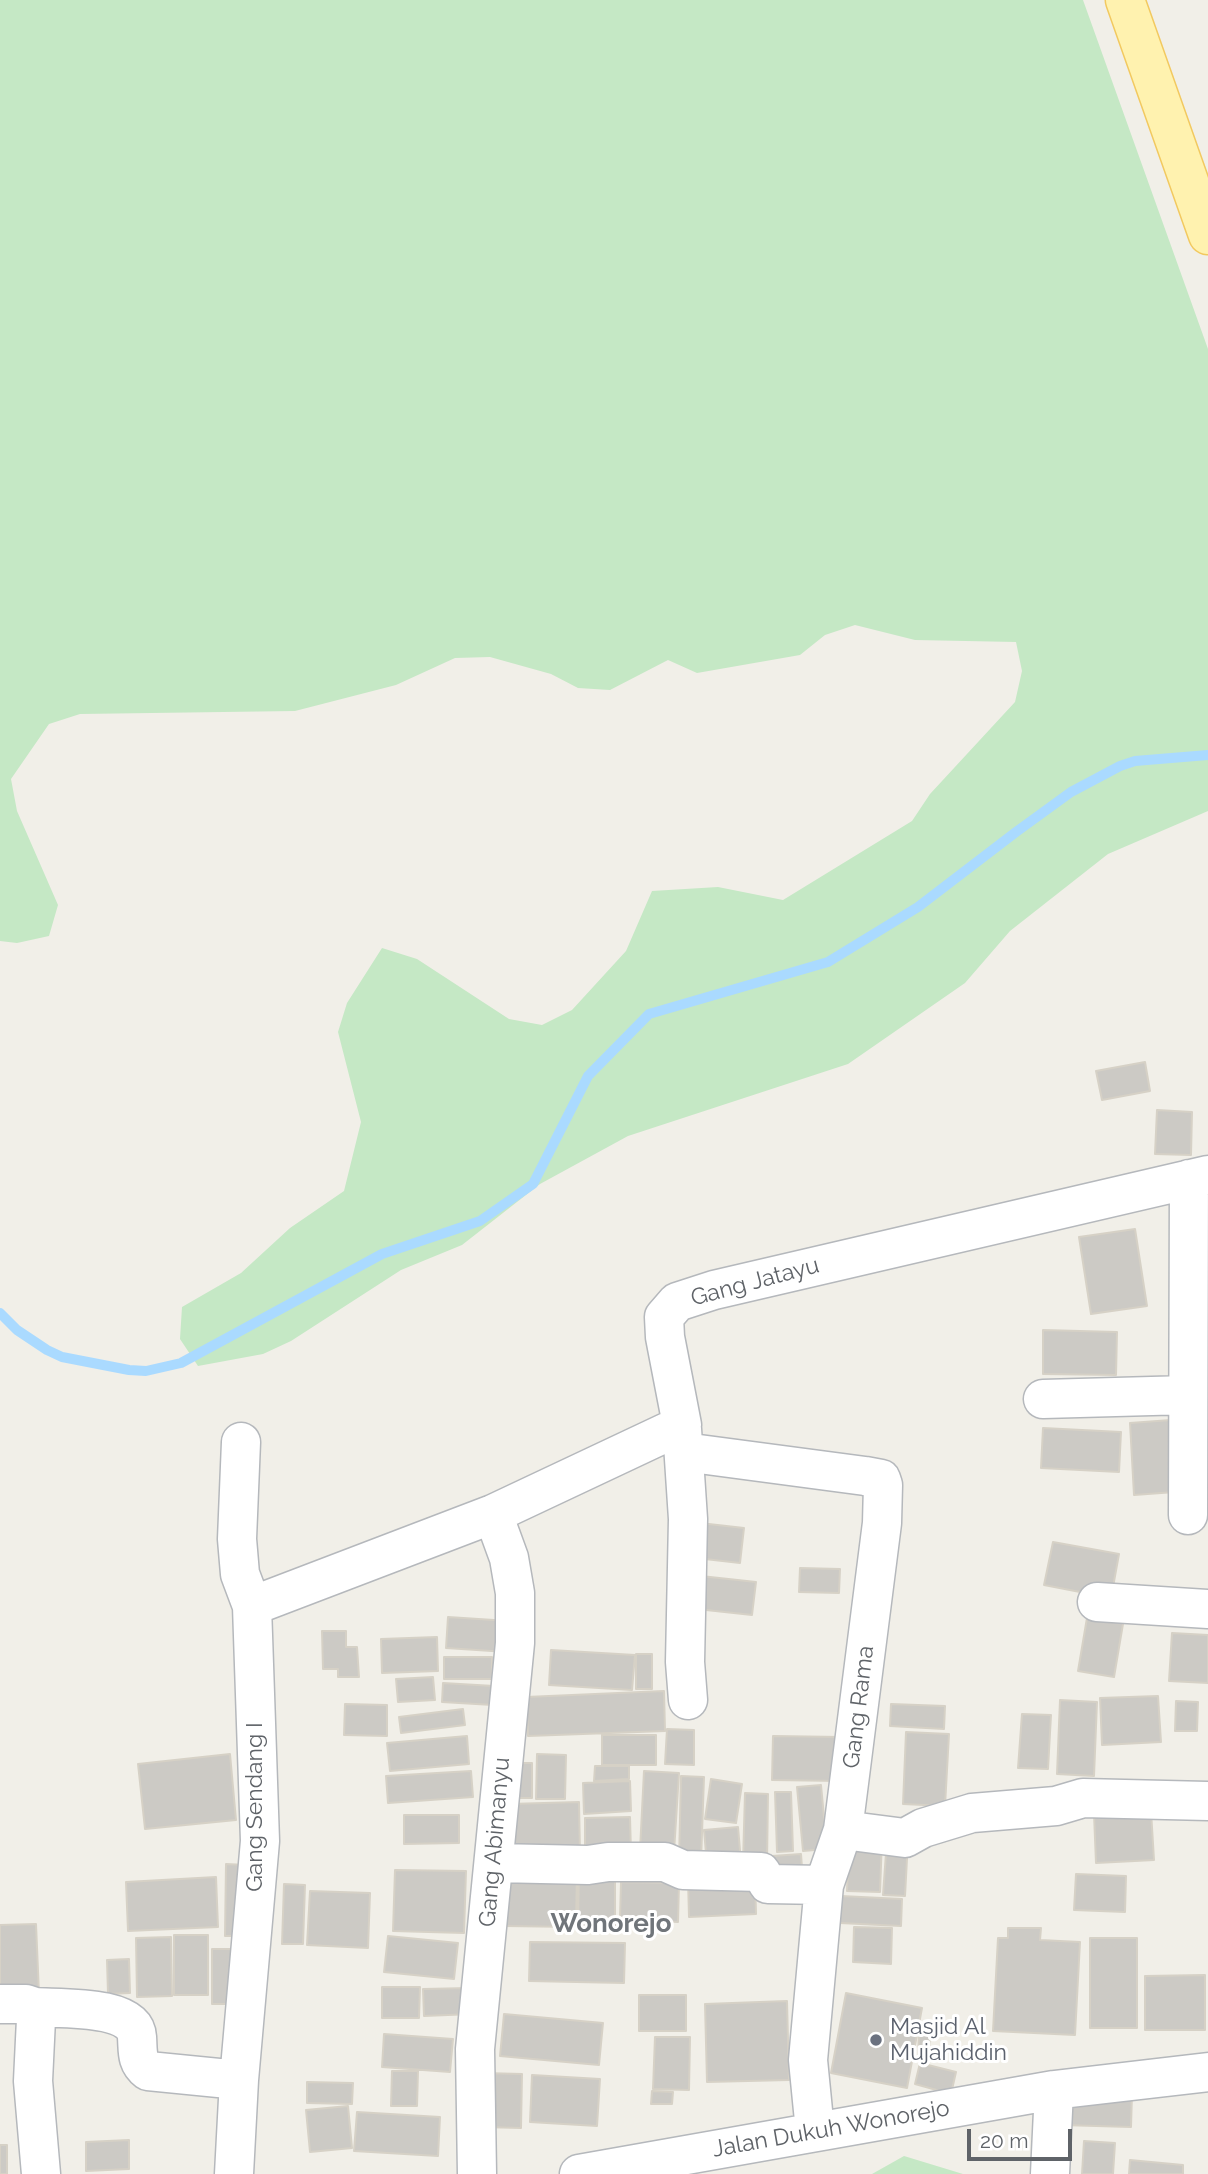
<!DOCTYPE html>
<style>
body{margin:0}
#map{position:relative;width:1208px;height:2174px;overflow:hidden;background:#f1efe8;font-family:Raleway,sans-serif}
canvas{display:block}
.scale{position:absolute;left:967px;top:2129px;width:105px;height:32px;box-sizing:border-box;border:4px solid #5f6368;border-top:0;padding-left:9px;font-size:21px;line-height:24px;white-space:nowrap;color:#5f6368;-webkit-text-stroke:5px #fff;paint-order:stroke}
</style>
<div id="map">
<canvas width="1208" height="2174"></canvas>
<div class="scale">20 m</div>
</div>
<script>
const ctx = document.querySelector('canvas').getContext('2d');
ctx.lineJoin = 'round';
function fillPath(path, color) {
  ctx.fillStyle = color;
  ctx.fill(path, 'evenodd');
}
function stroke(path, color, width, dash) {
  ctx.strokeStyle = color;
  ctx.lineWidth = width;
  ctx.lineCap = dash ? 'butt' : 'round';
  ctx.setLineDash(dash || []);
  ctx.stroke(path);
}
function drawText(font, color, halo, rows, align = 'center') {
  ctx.font = font + ' Raleway,sans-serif';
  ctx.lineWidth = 6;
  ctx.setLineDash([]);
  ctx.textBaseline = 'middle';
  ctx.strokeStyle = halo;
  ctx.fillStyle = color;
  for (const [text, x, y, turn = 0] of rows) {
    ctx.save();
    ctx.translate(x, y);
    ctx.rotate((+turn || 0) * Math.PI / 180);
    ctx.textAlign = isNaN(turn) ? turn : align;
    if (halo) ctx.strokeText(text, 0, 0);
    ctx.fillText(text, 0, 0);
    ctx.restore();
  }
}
const green = new Path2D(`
 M0,0H1083L1208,349V811L1108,854L1010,931L965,983L848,1064L628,1136L540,1184L462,1245L401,1270L291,1341L263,1354L198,1366L180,1339L182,1307L241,1273L290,1228L344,1191L361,1122L338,1032L347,1003L382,948L417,959L509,1019L542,1025L572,1010L626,951L652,891L718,887L783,900L912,821L930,794L1015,702L1022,671L1016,642L915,640L855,625L825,635L800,655L697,673L668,660L610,690L578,688L551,674L490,657L455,658L396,685L295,711L80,714L49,724L11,779L17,811L58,905L49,936L17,943L0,941Z
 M904,2156L963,2174H872Z`);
const stream = new Path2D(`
 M0,1313L17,1330L47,1350L62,1357L129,1370L146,1371L181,1363L382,1254L480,1221L533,1184L588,1076L649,1014L828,962L918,907L1016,832L1071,792L1120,766L1135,761L1208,755`);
const building = new Path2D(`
 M1145,1062L1150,1091L1102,1100L1096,1071Z
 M1157,1110L1192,1112L1191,1155L1155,1154Z
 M1135,1229L1147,1306L1091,1314L1079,1237Z
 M1043,1330L1117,1332L1116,1375L1043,1374Z
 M1171,1420L1175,1492L1134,1495L1130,1423Z
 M1043,1428L1121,1432L1119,1472L1041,1468Z
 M700,1523L744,1528L740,1563L696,1558Z
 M1053,1542L1119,1554L1111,1598L1044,1585Z
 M800,1568L840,1569L839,1593L799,1592Z
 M701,1576L756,1582L752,1615L697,1609Z
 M1088,1612L1124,1618L1114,1677L1078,1671Z
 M448,1617L509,1621L507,1652L446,1648Z
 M322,1631H346V1647H357L359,1677H338V1669H323Z
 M1172,1633L1208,1635V1683L1169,1681Z
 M437,1637L438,1671L382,1673L381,1639Z
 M551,1650L635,1655L632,1690L549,1685Z
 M636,1654H652V1689H636Z
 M444,1657H492V1679H444Z
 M433,1677L435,1700L398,1702L396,1679Z
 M443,1683L494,1686L493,1705L442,1702Z
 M664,1691L665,1731L528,1736L526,1697Z
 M1158,1696L1161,1742L1102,1745L1100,1698Z
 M1060,1700L1097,1702L1094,1776L1057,1774Z
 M1176,1701L1198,1702L1197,1731H1175Z
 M345,1704L387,1705V1736L344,1735Z
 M891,1704L945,1706L944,1729L890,1726Z
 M463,1709L465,1725L401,1733L399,1717Z
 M1022,1714L1051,1715L1048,1769L1018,1768Z
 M667,1729L694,1730V1765L665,1764Z
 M906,1732L949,1734L945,1806L903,1804Z
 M602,1735H656V1765H602Z
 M467,1736L469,1764L390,1771L387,1743Z
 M773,1736L841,1737V1781L772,1780Z
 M230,1754L236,1820L145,1829L138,1764Z
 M537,1754L566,1755L565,1799H536Z
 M507,1763H532V1798H507Z
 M595,1766H629V1779L594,1781Z
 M471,1771L473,1797L388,1803L386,1776Z
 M644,1771L679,1773L674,1852L640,1850Z
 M681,1776L704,1777L701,1862L679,1861Z
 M711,1779L742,1784L736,1823L705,1819Z
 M630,1781L631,1811L584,1814L583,1783Z
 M821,1785L827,1849L803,1851L797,1787Z
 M775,1792H791L793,1851L777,1852Z
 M745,1793L768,1794L767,1863L743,1862Z
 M579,1802L580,1854L511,1855L509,1804Z
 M1151,1811L1154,1860L1096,1863L1094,1814Z
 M404,1815H459V1843L404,1844Z
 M630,1817L631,1853L585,1854V1818Z
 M738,1827L741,1862L707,1865L704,1830Z
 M849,1837L882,1839L880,1892L847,1891Z
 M887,1839L908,1840L905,1896L883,1895Z
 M801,1854L803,1881L774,1883L772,1856Z
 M226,1864L246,1865L245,1936H225Z
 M506,1866L577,1867L576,1927L505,1926Z
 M579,1869H615V1926H578Z
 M395,1870L466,1871L464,1933L393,1931Z
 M1076,1874L1126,1876L1125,1912L1074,1910Z
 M755,1876L756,1914L689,1917L688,1879Z
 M216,1877L218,1927L128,1931L126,1882Z
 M621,1882L679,1883L678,1922L620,1919Z
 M284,1884L305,1885L303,1944H282Z
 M310,1891L370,1893L368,1948L307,1945Z
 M841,1896L902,1899L901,1926L840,1923Z
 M36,1924L39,1994L0,1996V1925Z
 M854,1927L892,1928L891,1964L853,1962Z
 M1008,1928H1041L1040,1940L1080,1942L1075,2035L993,2031L998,1938H1008Z
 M174,1935H208V1995H174Z
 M388,1936L458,1943L454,1979L384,1972Z
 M171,1937L172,1996L137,1997L136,1938Z
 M1090,1938H1137V2028H1090Z
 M530,1942L625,1943L624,1983L529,1981Z
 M212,1949H245V2004H212Z
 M129,1959L130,1993L108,1994L107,1960Z
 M1205,1975V2030H1145V1976Z
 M382,1987H420L419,2018H382Z
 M470,1988L472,2014L424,2016L423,1989Z
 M846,1993L922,2008L907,2088L831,2073Z
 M639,1995H686V2031H639Z
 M787,2001L789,2080L707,2082L705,2004Z
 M504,2014L603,2023L599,2065L500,2056Z
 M919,2032H930L929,2056H918Z
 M384,2034L453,2039L450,2072L382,2067Z
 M655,2037H690L689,2090L653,2089Z
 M920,2063L956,2072L951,2094L915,2084Z
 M392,2071H418L417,2106H391Z
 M483,2073L522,2074L521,2128L483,2127Z
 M532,2075L600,2079L597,2126L530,2122Z
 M307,2082L353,2083L352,2104L307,2103Z
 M652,2091L673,2092L672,2104H651Z
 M1062,2091L1132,2094L1131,2127L1061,2125Z
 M348,2106L352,2148L310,2152L306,2110Z
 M357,2112L440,2117L438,2156L354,2151Z
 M129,2140V2169L86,2171V2142Z
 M1084,2141L1115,2143L1113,2174H1082Z
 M0,2145H7V2174H0Z
 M1130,2160L1183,2165V2174H1129Z`);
const minor = new Path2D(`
 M1043,1399L1188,1395
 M682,1429L688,1519L685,1662L688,1700
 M684,1452L865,1476L881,1479L883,1485L882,1523L843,1830L824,1885L808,2060L815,2131
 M1188,1515L1189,1179
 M1097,1602L1208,1609
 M252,1606L493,1514L682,1425L665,1337L664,1317L677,1302L714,1290L1208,1175
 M843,1830L905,1838L923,1828L972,1813L1056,1806L1083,1798L1208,1801
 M495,1863L588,1865L608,1862H665L683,1870L761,1872L768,1884L824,1885
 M0,2004H26L35,2007L36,2019L33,2081L41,2174
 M35,2007C59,2009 135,2004 137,2037C138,2051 136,2062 148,2071L239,2080
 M234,2174L239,2080L260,1841L252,1606L240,1574L237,1539L241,1442
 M477,2174L475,2049L515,1643V1593L509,1558L493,1514
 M579,2174L1054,2090L1208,2072
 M1050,2174L1054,2090`);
const major = new Path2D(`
 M1125,0L1208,235`);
const markers = [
 [876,2040,7,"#6b7280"]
];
const streetNames = [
 ["Gang Jatayu",755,1282,-15],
 ["Gang Rama",859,1707,-83],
 ["Gang Sendang I",255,1807,-90],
 ["Gang Abimanyu",495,1842,-85],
 ["Jalan Dukuh Wonorejo",831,2129,-10]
];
const worshipNames = [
 ["Masjid Al",890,2027],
 ["Mujahiddin",890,2053]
];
const quarterNames = [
 ["Wonorejo",611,1924]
];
fillPath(green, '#c5e8c5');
stroke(stream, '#aadaff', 10);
fillPath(building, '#cccac5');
stroke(building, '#d6d1c6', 2);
stroke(minor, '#b5b8bc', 41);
stroke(major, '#f2c960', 41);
stroke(minor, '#fff', 38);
stroke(major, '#fff2af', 38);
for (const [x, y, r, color] of markers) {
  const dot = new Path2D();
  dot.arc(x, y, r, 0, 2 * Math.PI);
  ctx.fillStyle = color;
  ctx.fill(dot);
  stroke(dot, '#fff', 2.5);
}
drawText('23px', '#5f6368', '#fff', streetNames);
drawText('23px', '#5b616d', '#fff', worshipNames, 'left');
drawText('bold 26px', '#70757a', '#fff', quarterNames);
</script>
